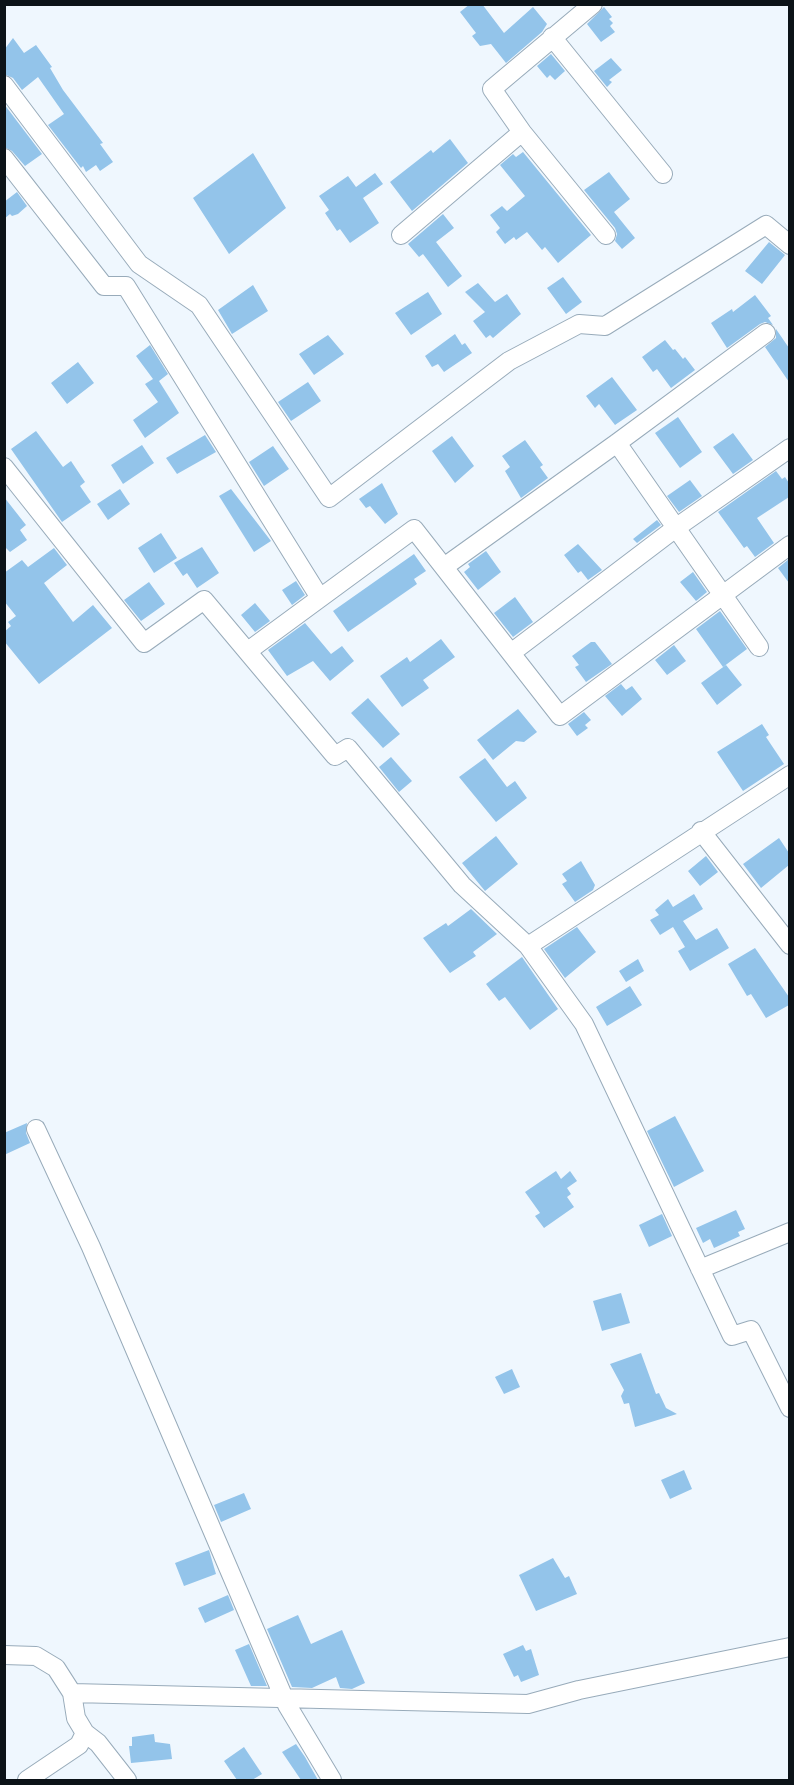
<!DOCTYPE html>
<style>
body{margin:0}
#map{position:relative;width:794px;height:1785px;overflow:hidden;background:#eff7fe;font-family:"Varela Round",sans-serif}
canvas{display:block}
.frame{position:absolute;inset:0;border:6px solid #0c1318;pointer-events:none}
</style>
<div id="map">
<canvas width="794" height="1785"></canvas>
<div class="frame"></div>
</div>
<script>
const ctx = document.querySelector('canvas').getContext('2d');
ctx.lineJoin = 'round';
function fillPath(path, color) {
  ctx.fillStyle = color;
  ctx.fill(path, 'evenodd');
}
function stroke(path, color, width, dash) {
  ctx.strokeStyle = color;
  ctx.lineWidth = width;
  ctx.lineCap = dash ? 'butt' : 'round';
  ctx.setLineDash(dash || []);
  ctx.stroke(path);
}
const building = new Path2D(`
 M470,4H482L504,33L533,7L547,24L542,32L506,63L491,44L480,46L472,36L476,33L460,12Z
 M604,7L612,17L609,19L613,23L610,26L615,32L601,42L587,24Z
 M13,38L24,53L36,45L52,67L50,68L63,90L103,143L100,144L113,162L100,171L96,165L86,172L83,166L81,168L48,125L64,114L38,77L22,90L13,78L4,74V50Z
 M551,54L565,71L555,80L550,75L547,78L537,66Z
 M611,58L622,70L609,80L612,82L607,87L594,71Z
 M4,104L42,154L25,166L12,151L4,147Z
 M450,139L468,163L412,211L390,182L431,150L433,153Z
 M523,152L591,235L558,263L545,247L542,250L527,232L516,240L514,237L505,244L496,232L500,228L490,215L502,206L507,211L525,196L500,165L513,154L516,157Z
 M253,153L286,208L229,254L193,198Z
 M609,172L630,199L614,212L635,238L622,249L615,241L617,234L615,228L584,190Z
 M375,173L383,184L363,198L379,223L350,243L340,229L337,231L325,213L329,210L319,196L348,176L356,187Z
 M17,192L27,206L18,214L12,216L10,214L4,219V202Z
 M443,214L454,228L436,242L462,276L448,287L423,254L419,257L408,244Z
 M769,242L785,255L762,284L745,271Z
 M563,277L582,302L566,314L547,288Z
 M478,283L495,302L507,294L521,314L493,338L490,335L486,338L473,321L485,312L465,292Z
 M253,285L268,311L232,334L218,310Z
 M428,292L442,314L411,335L395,313Z
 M755,295L771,316L768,318L773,325L765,322L760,324L727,348L711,323L732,309L733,312Z
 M776,329L789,348V382L765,347L776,338Z
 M455,334L462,345L465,343L472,353L444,372L438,364L432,367L425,356Z
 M328,335L344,354L314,375L299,354Z
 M665,340L673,350L675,349L683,359L685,357L695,370L671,388L657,369L653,372L642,357Z
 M150,345L168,374L159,381L179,413L145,438L133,420L158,402L145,384L153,379L136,356Z
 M78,362L94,383L67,404L51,383Z
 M612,377L637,410L615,425L599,404L595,408L586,396Z
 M308,382L321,401L291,421L278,402Z
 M678,417L702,452L680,468L655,433Z
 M36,431L63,467L71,461L85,482L80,486L91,502L62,522L11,449Z
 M733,433L753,460L733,474L713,447Z
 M205,435L216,452L177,474L166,458Z
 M452,436L474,466L455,483L432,451Z
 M525,440L543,465L540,467L548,478L521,498L505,471L510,467L502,456Z
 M142,445L154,463L123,484L111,465Z
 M273,446L289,469L264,486L249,462Z
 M776,471L782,479L785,477L789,483V497L757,518L774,543L755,557L747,546L744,548L718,512Z
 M690,480L702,496L679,512L667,496Z
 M382,483L398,514L385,524L370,506L366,508L359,499Z
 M120,489L130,504L108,520L97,504Z
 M231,489L271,541L254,552L219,496Z
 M4,497L26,525L20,530L27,540L10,552L4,546Z
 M657,520L661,525L637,543L633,539Z
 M161,533L177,558L154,573L138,548Z
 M578,544L602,570L588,580L581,571L578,573L564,555Z
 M202,547L219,573L197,588L187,573L183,576L174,563Z
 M54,548L67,565L44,583L73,622L93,605L112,628L39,684L4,641V632L11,626L8,622L16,616L4,601V573L22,560L28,567Z
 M486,551L501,572L478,590L464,572L470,567L468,564Z
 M414,554L426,571L414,579L417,584L348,632L333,611Z
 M789,559V583L778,568Z
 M693,572L707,592L696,601L680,582Z
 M296,581L305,595L292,605L282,590Z
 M149,582L165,604L141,621L124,600Z
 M515,597L533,622L513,637L494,613Z
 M255,603L270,621L255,632L241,615Z
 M720,611L747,649L723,667L696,629Z
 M305,623L331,654L342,646L354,661L330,681L313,661L287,676L268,650Z
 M441,639L455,657L423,680L429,688L402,707L380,676L407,657L410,662Z
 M591,642H595L612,664L586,682L575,667L579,665L572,656Z
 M674,645L686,661L667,675L655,660Z
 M726,665L742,685L717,705L701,683Z
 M621,684L626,690L632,686L642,699L622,716L605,696Z
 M368,698L400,734L383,748L351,713Z
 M518,709L537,732L524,742L516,741L493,760L477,740Z
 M584,712L591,720L585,725L588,728L577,736L568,724Z
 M762,724L769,735L766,737L784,764L743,791L717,752Z
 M391,757L412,781L399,792L379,767Z
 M485,758L507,787L515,781L527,798L496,822L459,777Z
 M496,836L518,864L485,891L462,863Z
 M779,838L789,853V865L761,888L743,864Z
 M706,856L718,872L700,886L688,871Z
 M581,861L595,885L593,890L575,902L562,884L567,881L562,874Z
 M694,894L703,909L683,921L696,940L717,928L729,948L690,971L678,951L685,947L673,927L660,935L650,920L659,915L655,910L668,899L673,907Z
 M471,909L497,934L473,952L476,956L450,973L423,938L446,923L448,926Z
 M577,927L596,952L565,978L544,949Z
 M755,948L789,997V1005L766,1018L751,994L747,996L728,964Z
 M522,957L558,1009L530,1030L505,997L499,1001L486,984Z
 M638,959L644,971L626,982L619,971Z
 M630,986L642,1005L607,1026L596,1007Z
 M675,1116L704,1171L674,1187L647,1131Z
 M27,1123L26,1133L30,1143L4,1155V1133Z
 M556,1171L561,1179L570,1171L577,1181L567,1188L571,1194L567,1197L574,1207L544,1228L535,1216L540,1213L525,1192Z
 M736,1210L745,1229L738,1232L740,1236L714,1248L710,1239L703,1243L696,1228Z
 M662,1214L672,1236L649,1247L639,1225Z
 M621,1293L630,1323L602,1331L593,1301Z
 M641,1353L656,1394L659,1393L666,1408L677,1414L635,1427L629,1403L624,1404L621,1396L624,1390L610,1364Z
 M512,1369L520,1387L504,1394L495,1377Z
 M684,1470L692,1489L670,1499L661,1480Z
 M244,1493L251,1509L221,1522L214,1505Z
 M209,1550L216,1574L184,1586L175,1563Z
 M553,1558L565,1578L569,1576L577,1594L536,1611L519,1575Z
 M228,1595L234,1610L205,1623L198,1608Z
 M298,1615L311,1644L342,1630L365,1683L352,1689L340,1688L336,1677L312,1688L292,1687L267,1629Z
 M249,1644L267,1686H251L235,1650Z
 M523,1645L526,1651L531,1649L539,1675L521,1682L518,1675L514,1677L503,1654Z
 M154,1734L155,1742L170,1744L172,1759L131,1763L129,1746H132V1737Z
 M296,1744L305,1757L318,1780H301L282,1752Z
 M244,1747L262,1774L252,1780H237L224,1761Z`);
const minor = new Path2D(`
 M593,4L492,89L522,132L606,235
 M552,37L663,174
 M4,85L139,264L199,305L329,498L509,361L579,324L605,326L766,225L790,245
 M4,158L104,286H126L320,598
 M401,235L522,132
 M617,443L759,647
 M4,467L144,643L204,600L335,756L348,748L462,885L528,946L790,775
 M444,567L617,443L766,333
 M248,651L414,529L560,716L790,545
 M511,653L677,527L790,448
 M701,831L790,945
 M528,946L584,1024L732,1336L751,1330L790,1408
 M36,1129L91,1247L287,1705L332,1780
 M700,1269L790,1232
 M4,1655L36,1656L56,1668L72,1693L76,1718L85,1733L98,1743L127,1780
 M72,1693L528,1704L579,1690L790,1647
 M27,1780L79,1745L85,1733`);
fillPath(building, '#93c4ea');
stroke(minor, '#98abba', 20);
stroke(minor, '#fff', 18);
</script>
